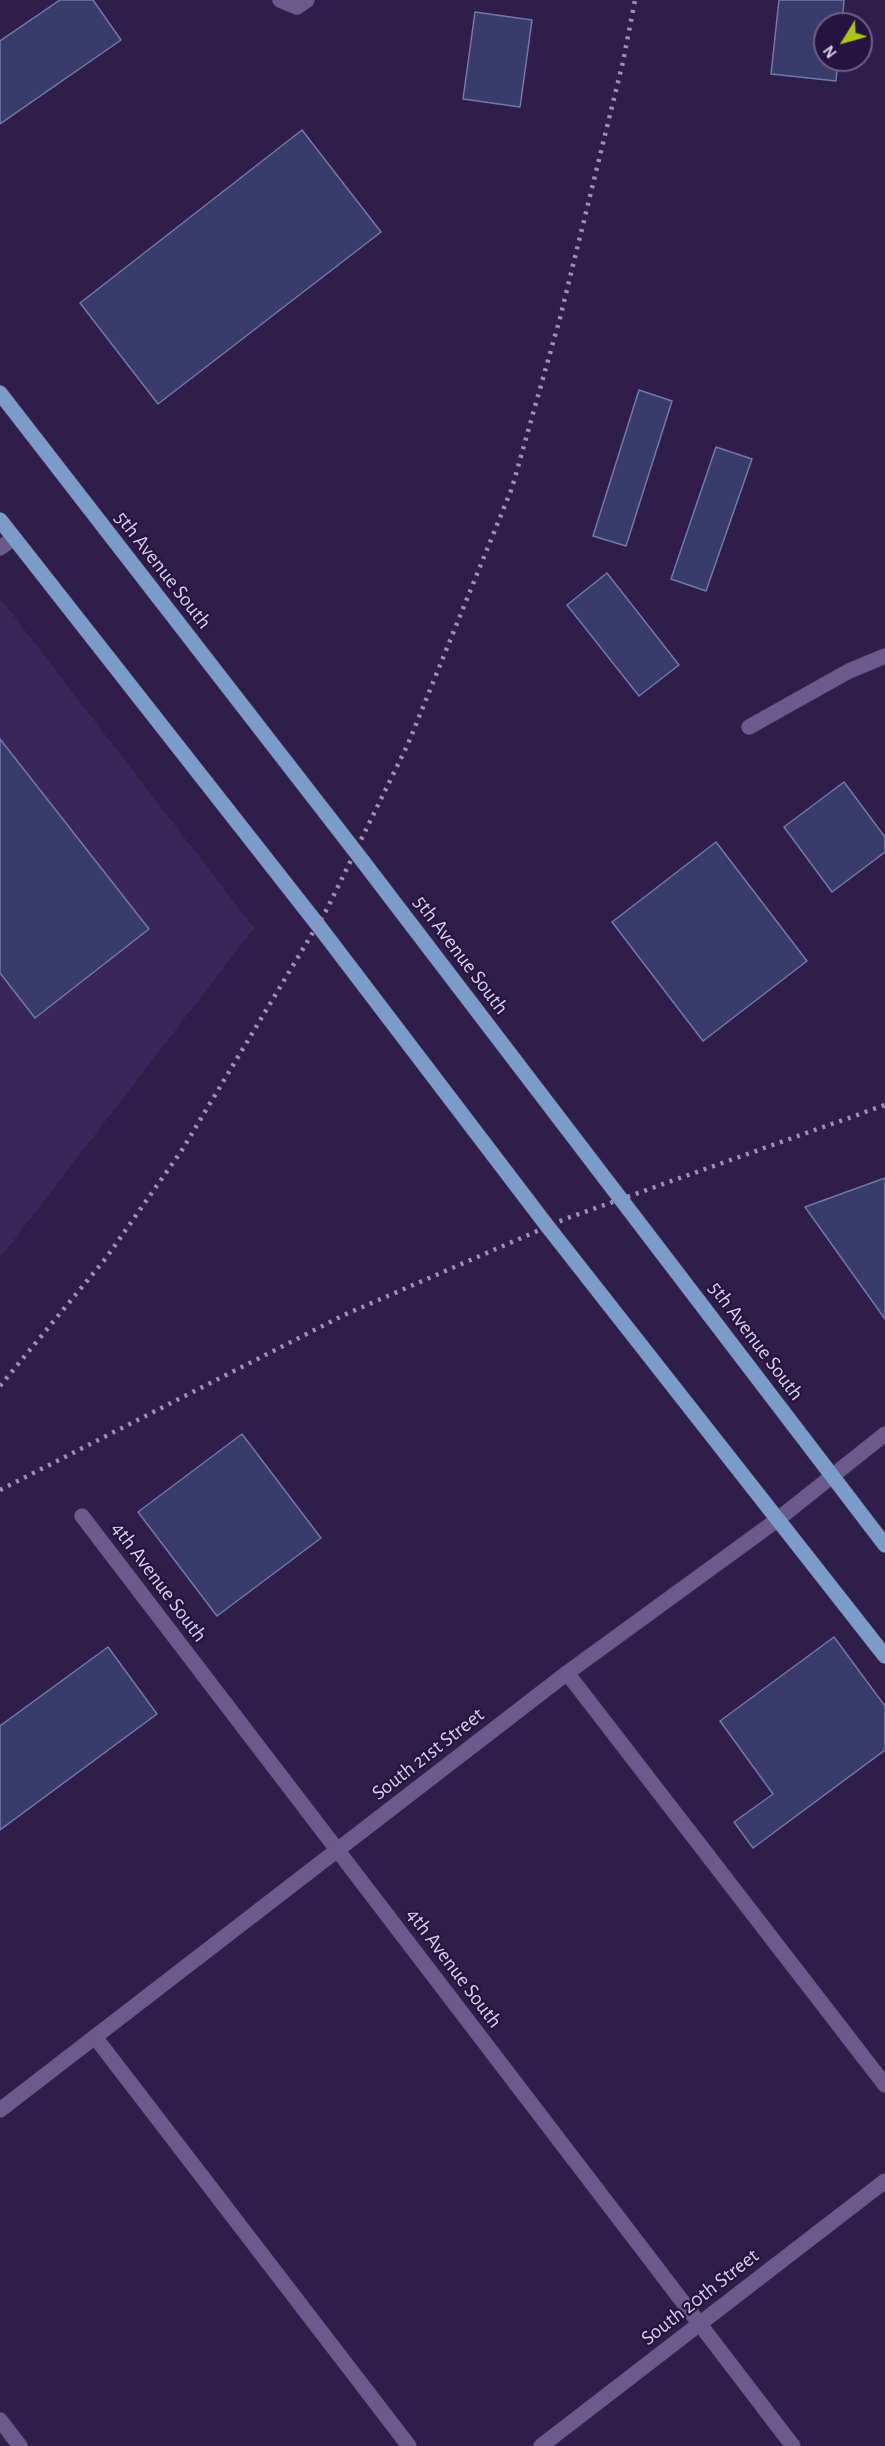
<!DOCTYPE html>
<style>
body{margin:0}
#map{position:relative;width:885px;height:2446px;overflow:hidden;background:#2f1e4a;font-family:"Alegreya Sans",sans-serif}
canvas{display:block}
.north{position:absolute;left:813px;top:12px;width:60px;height:60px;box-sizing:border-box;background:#25143f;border:2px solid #6c5f84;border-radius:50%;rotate:233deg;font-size:16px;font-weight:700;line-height:24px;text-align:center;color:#d7cfeb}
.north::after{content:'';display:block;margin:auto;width:21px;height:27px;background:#adc60e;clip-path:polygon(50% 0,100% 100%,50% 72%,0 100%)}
</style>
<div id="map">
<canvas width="885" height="2446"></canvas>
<div class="north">N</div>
</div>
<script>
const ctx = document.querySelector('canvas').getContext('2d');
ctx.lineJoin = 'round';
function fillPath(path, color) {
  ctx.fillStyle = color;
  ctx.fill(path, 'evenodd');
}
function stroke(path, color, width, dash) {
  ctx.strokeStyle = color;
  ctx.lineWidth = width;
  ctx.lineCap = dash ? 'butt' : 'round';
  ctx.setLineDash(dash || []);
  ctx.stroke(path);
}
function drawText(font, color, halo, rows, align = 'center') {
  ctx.font = font + ' "Alegreya Sans",sans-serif';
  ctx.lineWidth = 4.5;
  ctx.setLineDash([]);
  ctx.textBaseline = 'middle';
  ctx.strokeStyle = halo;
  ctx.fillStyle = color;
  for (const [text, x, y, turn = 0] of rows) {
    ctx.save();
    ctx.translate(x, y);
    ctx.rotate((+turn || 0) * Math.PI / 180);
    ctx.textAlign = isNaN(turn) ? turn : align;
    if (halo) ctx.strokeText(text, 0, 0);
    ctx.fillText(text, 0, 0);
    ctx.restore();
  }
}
const built = new Path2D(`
 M0,598L254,928L0,1258Z`);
const building = new Path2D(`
 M60,0H93L121,40L0,124V41Z
 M779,0H844L842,24H825V60H838L836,81L771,74Z
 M475,12L532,20L520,107L463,99Z
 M302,130L381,232L158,404L80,303Z
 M639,390L672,401L626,546L593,536Z
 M716,447L752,459L706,591L671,579Z
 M607,573L679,665L639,696L567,605Z
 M0,739L149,929L35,1018L0,973Z
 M844,782L885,837V852L832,892L784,827Z
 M716,842L807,961L703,1041L612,922Z
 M885,1178V1319L805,1207Z
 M242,1434L321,1538L217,1616L138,1512Z
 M834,1637L885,1706V1750L753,1848L734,1822L773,1794L720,1721Z
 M108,1647L157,1714L0,1830V1726Z`);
const service = new Path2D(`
 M280,0L297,7L307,0
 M0,548L14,538
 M567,1673L885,2085
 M95,2037L409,2446`);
const minor = new Path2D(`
 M749,727L849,671L885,656
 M82,1516L793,2446
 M0,2420L20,2446`);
const tertiary = new Path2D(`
 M541,2446L885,2181`);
const secondary = new Path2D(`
 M0,2110L567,1673L777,1520L885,1434`);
const primary = new Path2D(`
 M0,393L355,851L885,1545
 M0,520L318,925L548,1227L885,1656`);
const rail = new Path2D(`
 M0,1386L106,1258L182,1150L327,909L408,744L512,488L560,318L623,62L635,0
 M0,1490L344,1315L565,1219L885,1105`);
const streetNames = [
 ["5th Avenue South",163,570,52],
 ["5th Avenue South",461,955,53],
 ["5th Avenue South",756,1341,53],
 ["4th Avenue South",159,1582,53],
 ["South 21st Street",428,1754,-38],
 ["4th Avenue South",454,1968,53],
 ["South 20th Street",700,2297,-38]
];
fillPath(built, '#3a2759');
fillPath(building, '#393c6a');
stroke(building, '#7278ab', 1.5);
stroke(service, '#493a60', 16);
stroke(minor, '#493a60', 16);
stroke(tertiary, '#493a60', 16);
stroke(secondary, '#493a60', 16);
stroke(primary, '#493a60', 16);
stroke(service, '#6b5b8c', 15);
stroke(minor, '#6b5b8c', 15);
stroke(tertiary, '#6b5b8c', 15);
stroke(secondary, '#6b5b8c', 15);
stroke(primary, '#7b9bc9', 15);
stroke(rail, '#9d91b3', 4.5, [3, 6]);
drawText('21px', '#d7cfeb', '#25143f', streetNames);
</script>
